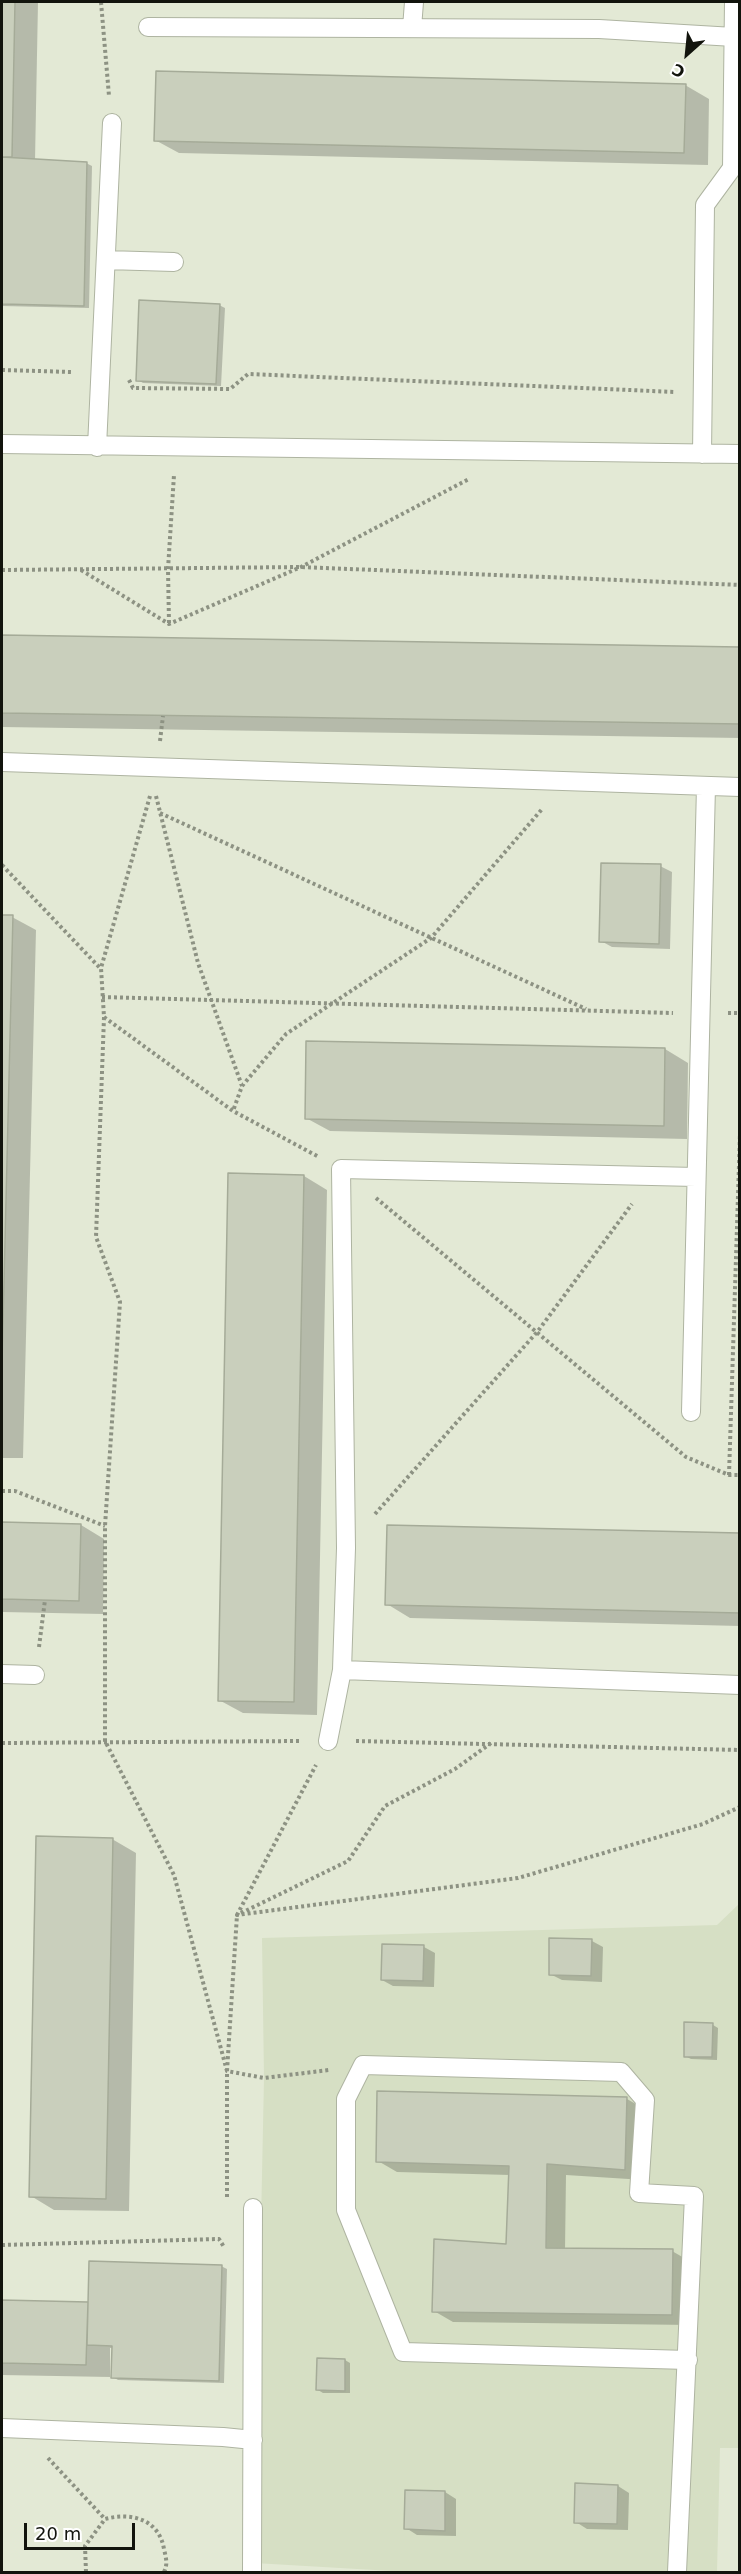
<!DOCTYPE html>
<meta charset="utf-8">
<style>
body{margin:0}
#map{position:relative;width:741px;height:2574px;overflow:hidden;background:#e3e9d5;font-family:"DejaVu Sans",sans-serif}
canvas{display:block}
.frame{position:absolute;inset:0;border:3px solid #12140d;pointer-events:none}
.north{position:absolute;left:657px;top:24px;width:60px;height:60px;-webkit-text-stroke:4px #fff;paint-order:stroke;rotate:207deg;font-size:16px;font-weight:700;line-height:24px;text-align:center;color:#12140d}
.north::after{content:'';display:block;margin:auto;width:21px;height:27px;background:#12140d;clip-path:polygon(50% 0,100% 100%,50% 72%,0 100%)}
.scale{position:absolute;left:24px;top:2523px;width:111px;height:27px;box-sizing:border-box;border:3px solid #12140d;border-top:0;padding-left:8px;font-size:18px;line-height:21px;white-space:nowrap;color:#12140d;-webkit-text-stroke:4px #fff;paint-order:stroke}
</style>
<div id="map">
<canvas width="741" height="2574"></canvas>
<div class="frame"></div>
<div class="north">С</div>
<div class="scale">20 m</div>
</div>
<script>
const ctx = document.querySelector('canvas').getContext('2d');
ctx.lineJoin = 'round';
function fillPath(path, color) {
  ctx.fillStyle = color;
  ctx.fill(path, 'evenodd');
}
function stroke(path, color, width, dash) {
  ctx.strokeStyle = color;
  ctx.lineWidth = width;
  ctx.lineCap = dash ? 'butt' : 'round';
  ctx.setLineDash(dash || []);
  ctx.stroke(path);
}
const built = new Path2D(`
 M739,1904L740,2448H720L717,2572H409L254,2563L264,2078L262,1938L717,1925Z`);
const shadow = new Path2D(`
 M2,2H38L35,161L86,163L92,166L89,308L2,306Z
 M685,85L709,99L708,165L179,153L155,140Z
 M219,305L225,308L221,386L143,383L138,380Z
 M2,637L740,648V738L2,727Z
 M660,866L672,872L670,949L612,947L601,941Z
 M2,916L12,917L36,930L23,1458H2Z
 M308,1042L665,1049L688,1063L687,1139L330,1131L306,1118Z
 M304,1176L327,1190L317,1715L243,1713L219,1700Z
 M2,1524L81,1525L104,1539L103,1614L2,1612Z
 M740,1535V1626L410,1618L387,1604Z
 M112,1839L136,1853L129,2211L54,2210L31,2196Z
 M592,1941L603,1947L602,1982L562,1980L550,1974Z
 M424,1947L435,1953L434,1987L393,1986L382,1980Z
 M713,2025L718,2028L717,2060L691,2059L685,2056Z
 M627,2099L646,2110L644,2180L566,2175L565,2250L672,2251L691,2262V2325L453,2322L434,2311L508,2246L510,2175L397,2172L378,2161Z
 M221,2266L227,2269L224,2383L118,2380L113,2377V2348H110V2377L2,2375V2301L89,2304Z
 M345,2360L350,2363V2393H323L318,2390Z
 M576,2485L618,2486L629,2493L628,2530L587,2529L576,2522Z
 M445,2492L456,2499V2536L417,2535L406,2528Z`);
const building = new Path2D(`
 M2,2H15L12,157H2Z
 M156,71L686,84L684,153L154,141Z
 M2,157L87,162L84,306L2,304Z
 M139,300L220,304L216,384L136,381Z
 M2,635L740,647V724L2,713Z
 M601,863L661,864L659,944L599,942Z
 M2,915H13L2,1365Z
 M306,1041L665,1048L664,1126L305,1119Z
 M228,1173L304,1175L294,1702L218,1701Z
 M2,1522L81,1524L79,1601L2,1599Z
 M387,1525L740,1533V1613L385,1605Z
 M36,1836L113,1838L106,2199L29,2197Z
 M549,1938L592,1939L591,1976L549,1975Z
 M382,1944L424,1945L423,1981L381,1980Z
 M684,2022L713,2023L712,2057H684Z
 M377,2091L627,2097L625,2170L547,2164L546,2248L673,2249L672,2315L432,2312L434,2239L506,2244L509,2166L376,2162Z
 M89,2261L222,2265L219,2381L111,2378L112,2346L87,2345Z
 M2,2300L88,2302L86,2365L2,2363Z
 M317,2358L345,2359V2391L316,2390Z
 M575,2483L618,2485L617,2524L574,2523Z
 M405,2490L445,2491V2531L404,2529Z`);
const path = new Path2D(`
 M101,2L109,96
 M2,370L72,372
 M129,380L133,388L230,389L248,374L676,392
 M2,570L301,567L740,585
 M81,570L169,624L301,567L469,479
 M169,623L168,569L174,475
 M160,741L163,716
 M150,796L101,968L104,1017L96,1237L120,1302L105,1526V1741L174,1875L227,2071L264,2078L329,2070
 M156,796L198,963L242,1086L233,1111
 M160,813L586,1009
 M2,865L100,968
 M102,997L673,1013
 M728,1013H740
 M104,1017L233,1111L319,1157
 M242,1086L286,1034L431,938L543,808
 M376,1198L686,1457L729,1475H740
 M729,1475L740,1134
 M2,1491H15L105,1526
 M375,1514L538,1331L632,1204
 M39,1647L45,1600
 M356,1741L740,1750
 M2,1743L301,1741
 M491,1743L455,1769L385,1806L348,1861L237,1915L518,1878L703,1824L740,1807
 M227,2197V2071L237,1915L316,1765
 M2,2245L219,2239L224,2247
 M48,2458L105,2519
 M86,2572L85,2546L105,2519C131,2512 159,2519 164,2549C166,2558 168,2564 164,2572`);
const lane = new Path2D(`
 M148,27L599,29L734,37
 M412,28L414,2
 M106,260L174,262
 M2,444L740,454
 M97,447L112,123
 M702,454L705,205L732,168L734,2
 M2,762L740,787
 M691,1412L706,786
 M342,1670L740,1685
 M2,1674L35,1675
 M328,1741L342,1670L346,1548L341,1169L696,1177
 M2,2428L223,2437L253,2440
 M252,2572L253,2208
 M677,2572L694,2196L639,2193L645,2100L621,2072L363,2065L346,2099V2210L403,2352L688,2360`);
fillPath(built, '#d6dfc4');
fillPath(shadow, '#0003');
fillPath(building, '#c9cfbc');
stroke(building, '#a5ab98', 1.5);
stroke(lane, '#aeb4a1', 20);
stroke(path, '#8d9283', 4, [3, 3]);
stroke(lane, '#fff', 18);
</script>
